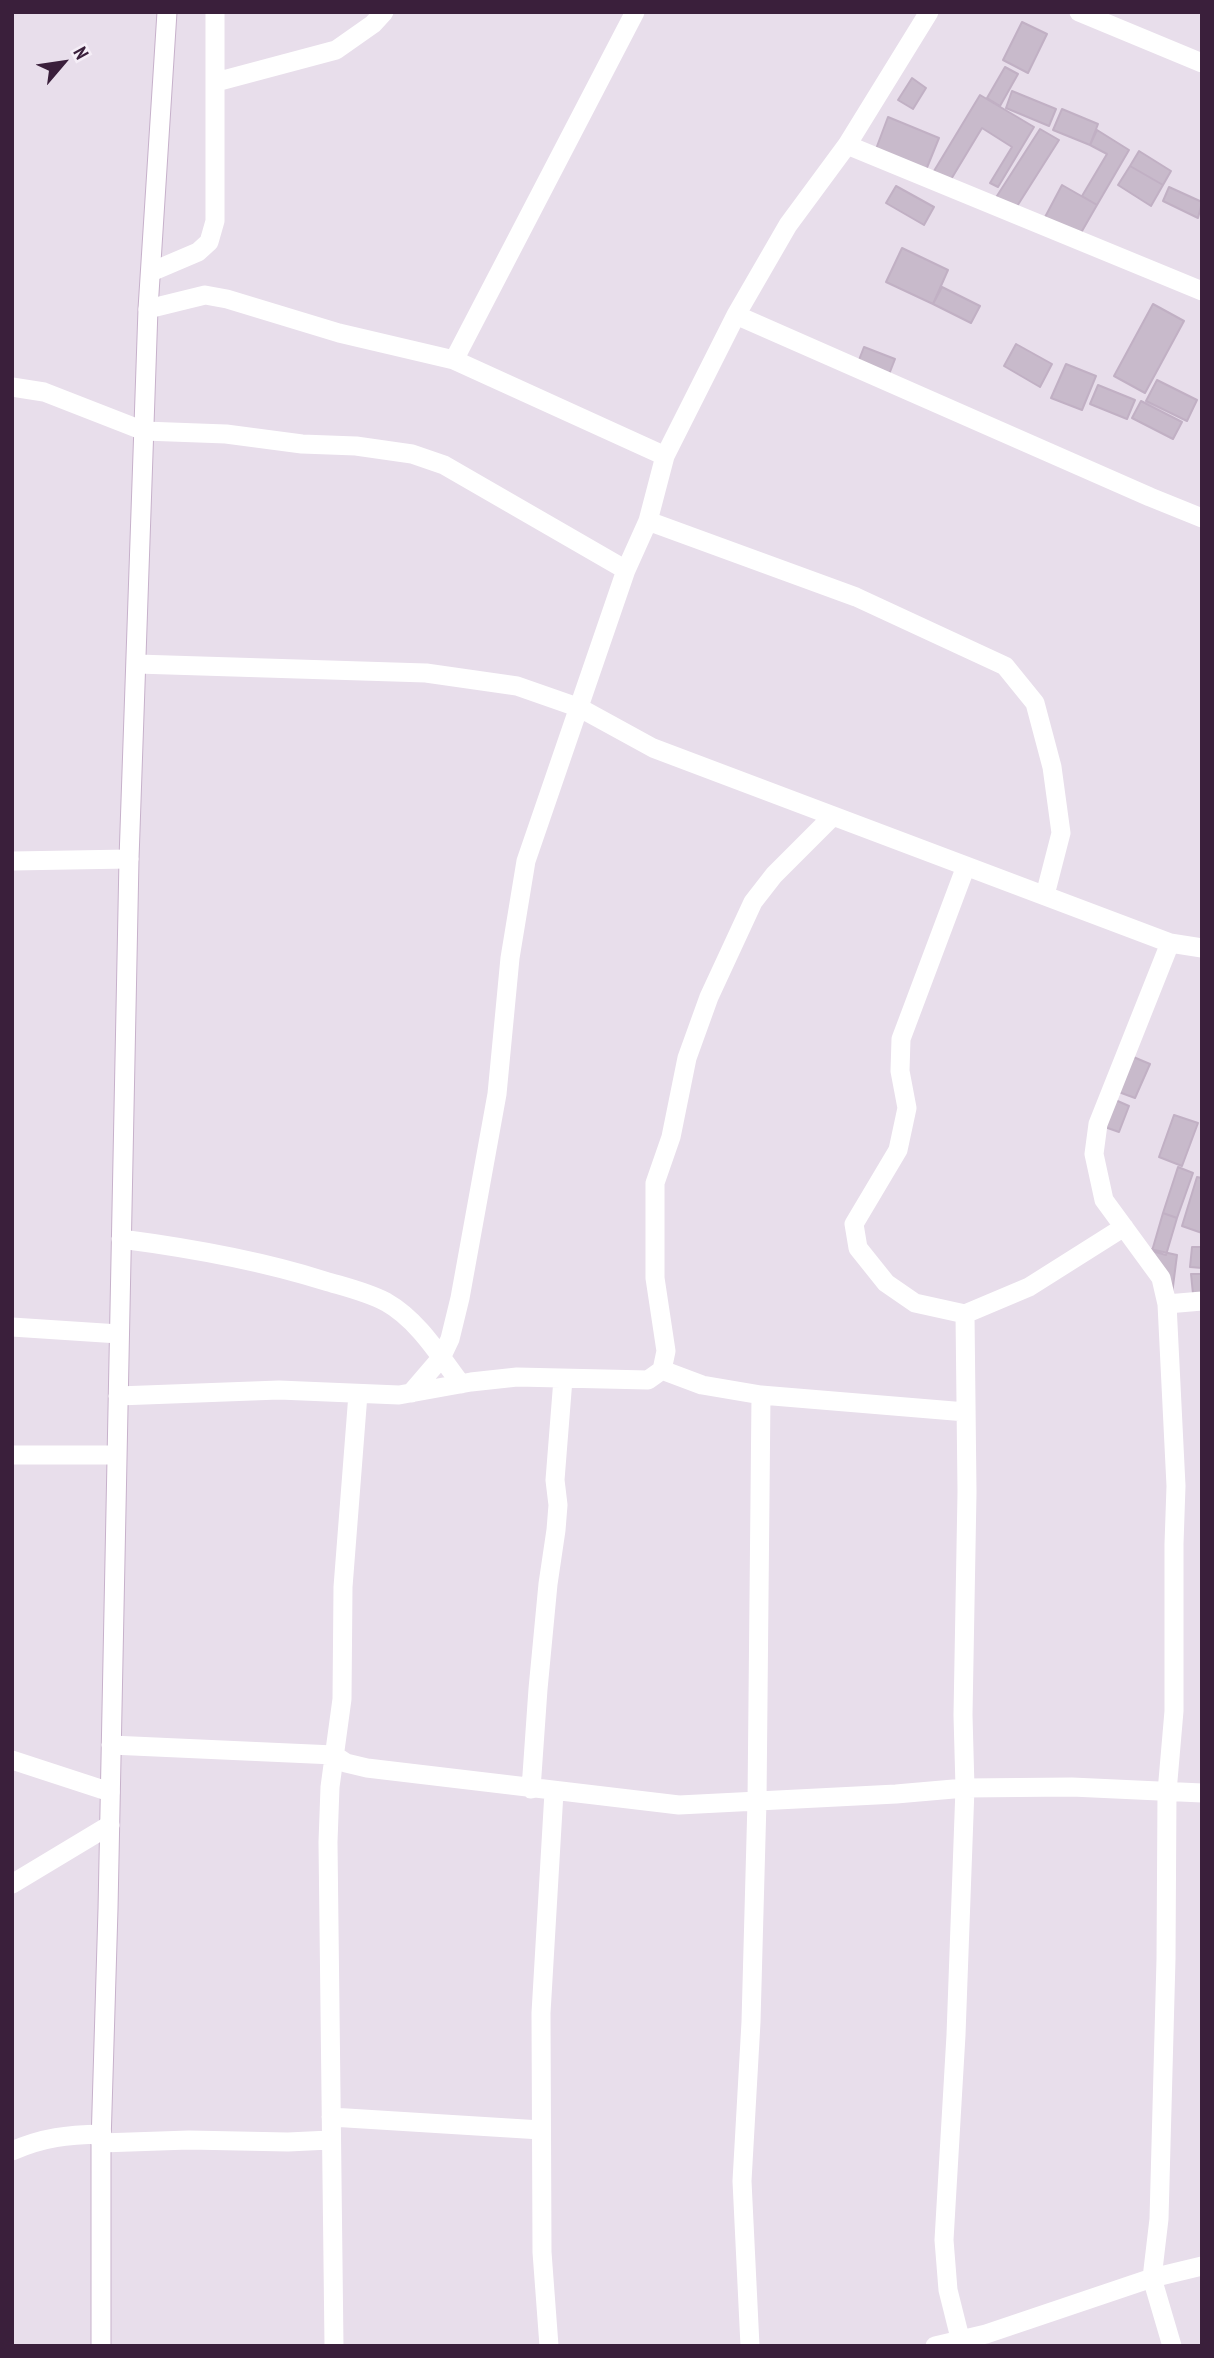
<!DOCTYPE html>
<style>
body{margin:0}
#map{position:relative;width:1214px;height:2358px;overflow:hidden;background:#e8deeb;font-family:"PT Sans Narrow",sans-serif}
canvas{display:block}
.frame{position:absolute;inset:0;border:14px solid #3a1f3b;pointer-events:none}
.north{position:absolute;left:28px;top:28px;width:70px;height:70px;-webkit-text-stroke:5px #f5eef7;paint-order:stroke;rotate:61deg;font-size:19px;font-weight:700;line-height:28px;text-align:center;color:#3a1f3b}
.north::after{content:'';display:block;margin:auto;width:24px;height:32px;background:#3a1f3b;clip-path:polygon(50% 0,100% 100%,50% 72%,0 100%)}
</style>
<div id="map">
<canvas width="1214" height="2358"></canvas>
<div class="frame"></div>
<div class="north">N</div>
</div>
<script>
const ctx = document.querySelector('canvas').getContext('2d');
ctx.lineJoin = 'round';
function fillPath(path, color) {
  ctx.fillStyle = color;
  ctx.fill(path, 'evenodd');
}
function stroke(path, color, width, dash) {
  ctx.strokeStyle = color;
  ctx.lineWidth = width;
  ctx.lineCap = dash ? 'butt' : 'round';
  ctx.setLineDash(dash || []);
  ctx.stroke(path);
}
const building = new Path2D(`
 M1022,22L1047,34L1028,73L1003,60Z
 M1005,67L1018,74L1000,106L987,98Z
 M912,78L926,88L913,109L898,100Z
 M1012,91L1056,109L1049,126L1006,108Z
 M980,95L1034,127L998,187L990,183L1012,147L982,128L950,181L934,171Z
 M1062,109L1098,124L1090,145L1053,130Z
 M888,117L939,138L926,170L876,149Z
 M1040,129L1059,140L1014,211L995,199Z
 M1097,130L1129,150L1097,205L1082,196L1107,154L1090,145Z
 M1139,151L1171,171L1163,185L1130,166Z
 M1130,166L1163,185L1151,206L1118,185Z
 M1062,185L1097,205L1078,238L1044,219Z
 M896,186L934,207L924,225L886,203Z
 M1169,187L1202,202L1198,218L1163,201Z
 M902,248L948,270L933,304L886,282Z
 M942,287L980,306L971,323L933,304Z
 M1153,304L1184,321L1145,393L1114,376Z
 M1016,344L1052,364L1040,387L1004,366Z
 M864,347L895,359L888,377L857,365Z
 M1066,364L1096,376L1082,410L1051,398Z
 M1157,380L1197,400L1187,421L1146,401Z
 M1098,385L1135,400L1127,419L1090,404Z
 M1141,401L1182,422L1173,439L1132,418Z
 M1131,1056L1150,1064L1135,1098L1116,1091Z
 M1113,1099L1129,1106L1119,1132L1102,1126Z
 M1174,1115L1198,1123L1182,1166L1159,1157Z
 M1178,1167L1193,1173L1177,1218L1163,1213Z
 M1197,1177L1202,1178V1233L1182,1226Z
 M1163,1213L1177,1218L1166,1255L1152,1251Z
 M1141,1247L1177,1255L1172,1294Z
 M1192,1247H1202V1268L1190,1267Z
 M1191,1274H1202V1294H1193Z`);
const minor = new Path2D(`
 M1079,12L1202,63
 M216,82L336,50L373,24L384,12
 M847,145L1202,291
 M151,272L198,252L209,242L215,221V12
 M148,309L205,295L227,299L339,333L454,360L665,456
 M736,315L1150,497L1202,518
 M454,360L635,12
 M12,387L44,392L144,431L226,434L302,444L356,446L412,454L444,465L626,570
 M648,521L856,597L1005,666L1035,703L1052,767L1061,833L1045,895
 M137,664L426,673L517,686L580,708L653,748L1170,943L1202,948
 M12,861L129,859
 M966,866L901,1039L900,1071L907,1108L898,1150L854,1224L858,1248L886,1283L915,1303L965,1314L1029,1287L1124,1227
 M1170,943L1098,1124L1094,1154L1104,1200L1161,1278L1167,1304L1176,1486L1174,1544V1711L1167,1792L1166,1959L1159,2219L1152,2278L1172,2346
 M121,1239C190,1248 259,1260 325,1281C345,1287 367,1292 386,1302C418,1320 439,1355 461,1384
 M1167,1304L1202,1301
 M12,1327L119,1334
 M662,1370L702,1385L761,1395L966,1412
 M411,1393L441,1358L450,1339L460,1298L497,1094L510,958L526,861L626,570L648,521L665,456L736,315L788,225L847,145L929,12
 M118,1396L279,1390L399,1395L471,1382L517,1377L648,1380L662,1370L666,1351L655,1278V1183L671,1137L687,1058L709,997L753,902L774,875L833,816
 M12,1455H116
 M111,1745L334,1755L346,1763L367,1768L679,1805L896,1794L965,1788L1072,1787L1202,1793
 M12,1760L110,1792
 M531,1789L538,1689L548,1584L556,1530L558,1505L555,1480L563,1379
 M12,1884L110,1825
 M331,2117L541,2130
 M101,2143L189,2140L288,2142L330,2140
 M12,2151C44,2137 67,2135 102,2134
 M334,2346L328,1842L330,1787L342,1699L343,1587L358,1394
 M549,2346L542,2252L541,2013L554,1792
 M750,2346L742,2181L751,2022L757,1801L761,1395
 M935,2346L986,2334L1152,2278L1202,2266
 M962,2346L948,2290L944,2240L956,2035L965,1788L963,1715L967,1492L965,1314`);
const secondary = new Path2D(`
 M101,2346V2143L108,1909L129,859L148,309L167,12`);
fillPath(building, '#c8bacb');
stroke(building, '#c1b0c4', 2);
stroke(secondary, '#c7b1cb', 21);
stroke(minor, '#fff', 19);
stroke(secondary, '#fff', 19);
</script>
